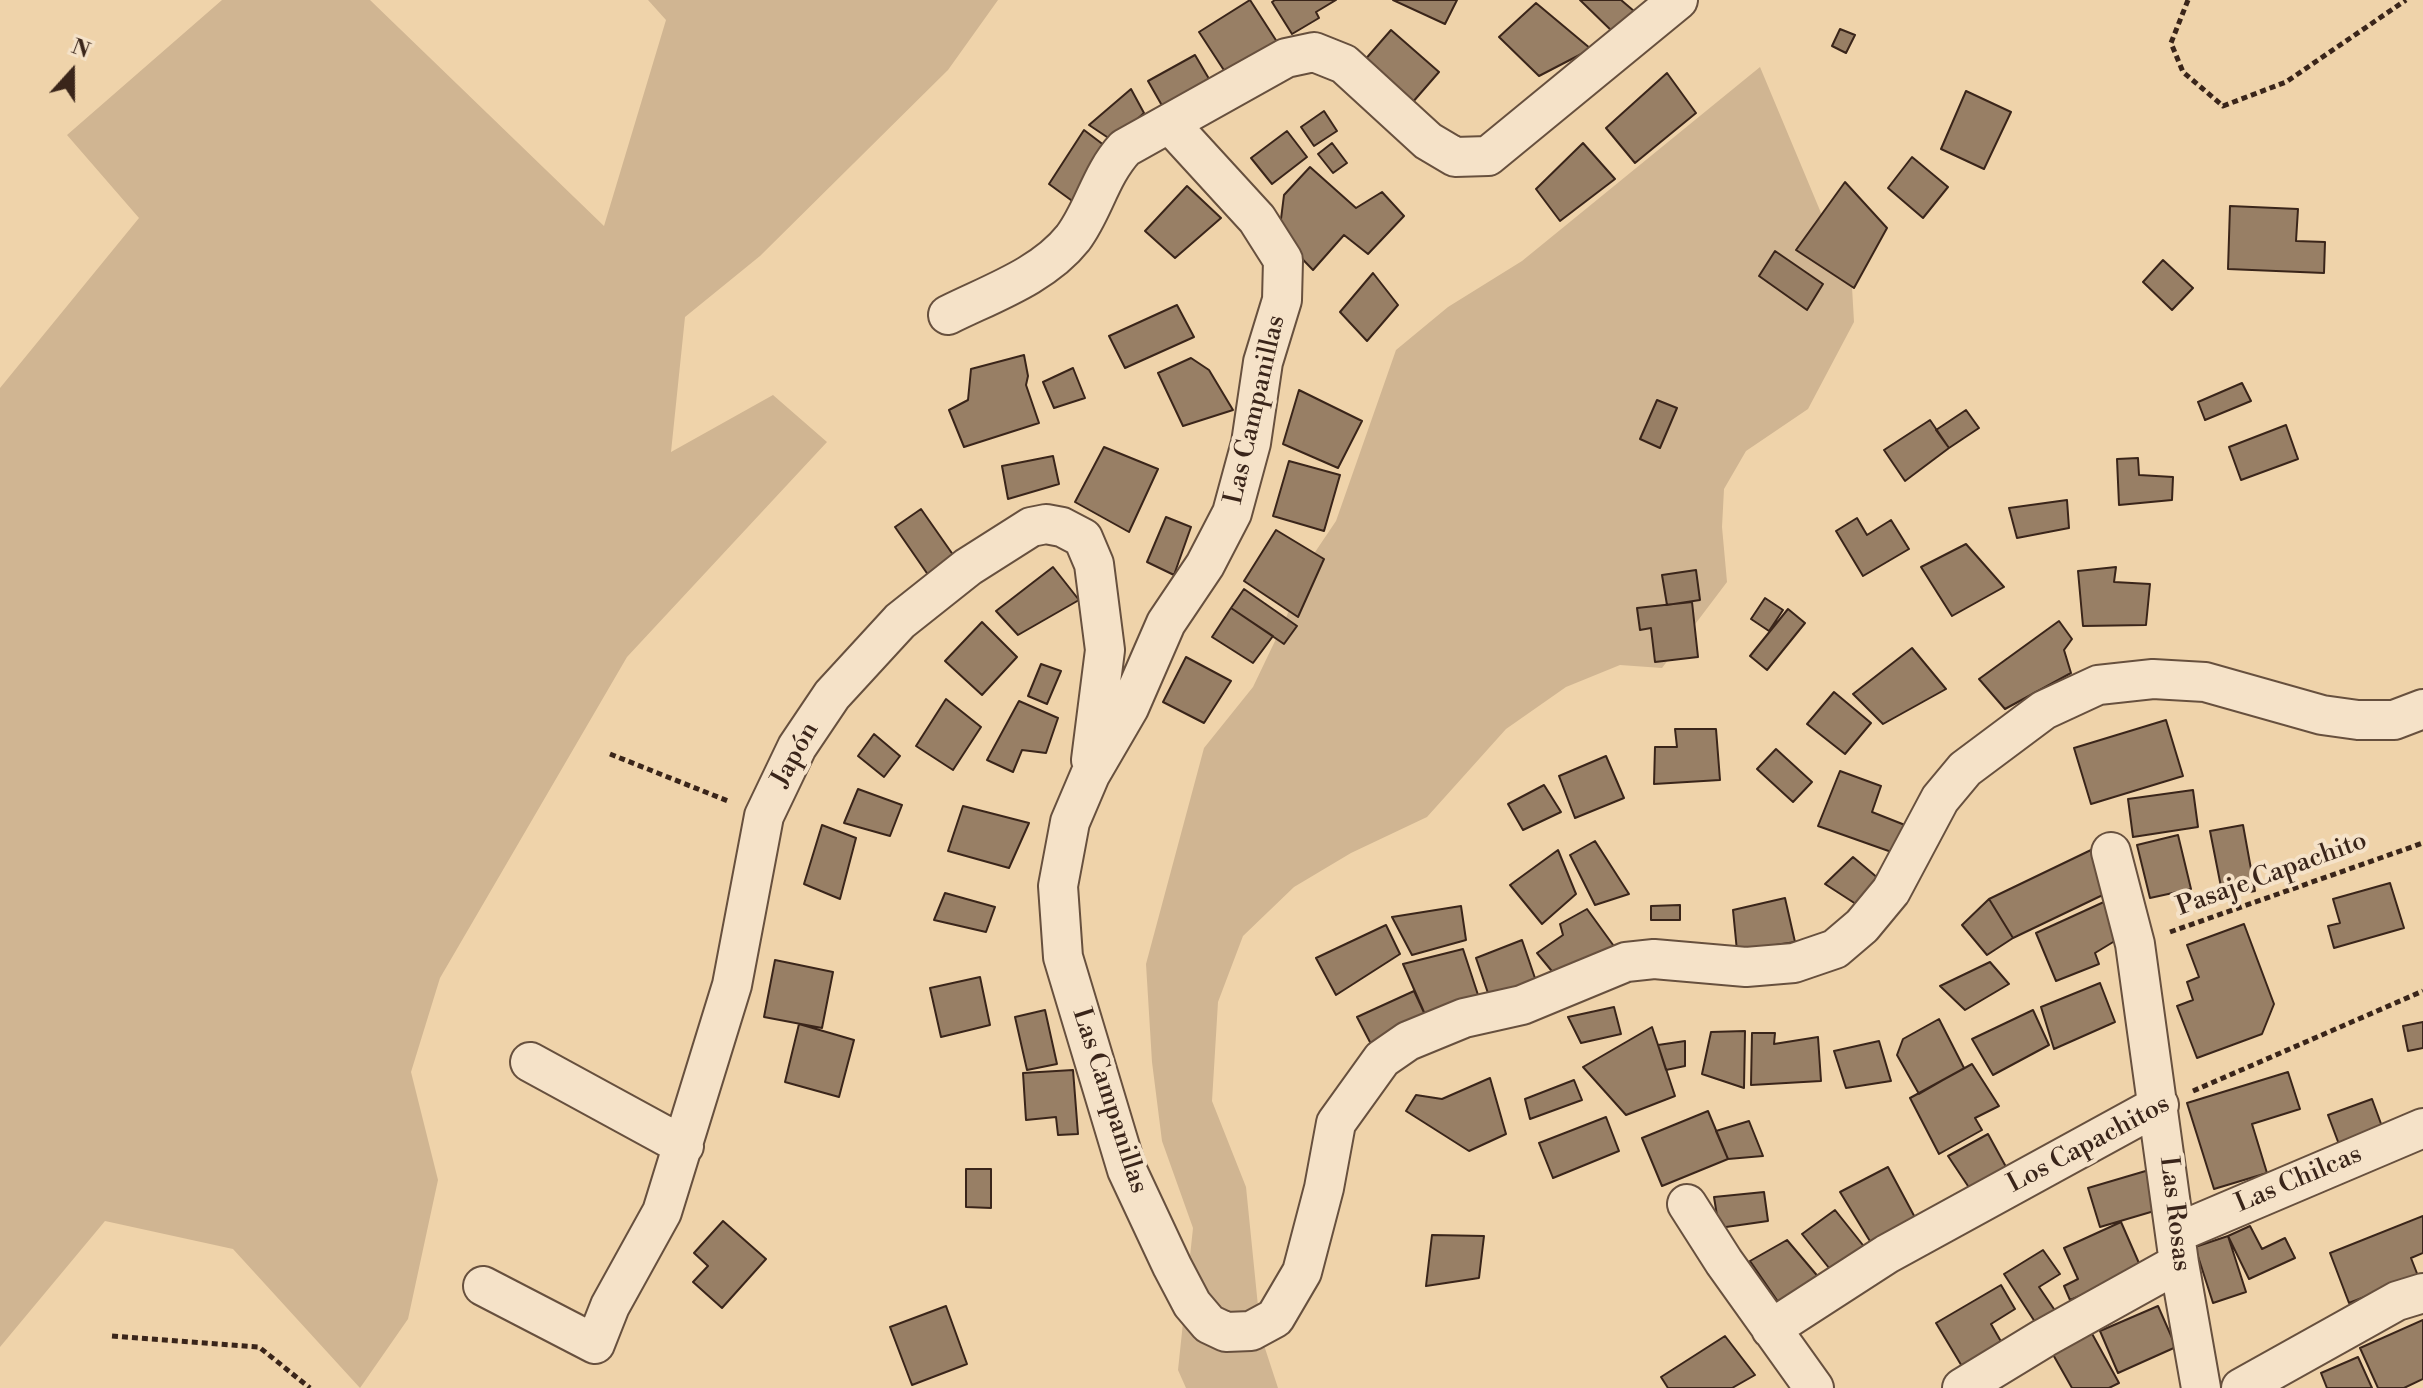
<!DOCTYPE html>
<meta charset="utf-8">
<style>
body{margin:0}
#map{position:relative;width:2423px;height:1388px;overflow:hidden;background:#efd3aa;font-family:"Libre Bodoni",serif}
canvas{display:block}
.north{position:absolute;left:32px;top:32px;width:80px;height:80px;-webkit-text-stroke:6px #f5e2c8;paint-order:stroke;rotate:21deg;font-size:22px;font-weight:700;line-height:32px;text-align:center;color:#3a251a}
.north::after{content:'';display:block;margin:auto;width:28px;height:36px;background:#3a251a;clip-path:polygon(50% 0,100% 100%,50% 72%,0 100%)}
</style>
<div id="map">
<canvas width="2423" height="1388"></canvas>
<div class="north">N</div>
</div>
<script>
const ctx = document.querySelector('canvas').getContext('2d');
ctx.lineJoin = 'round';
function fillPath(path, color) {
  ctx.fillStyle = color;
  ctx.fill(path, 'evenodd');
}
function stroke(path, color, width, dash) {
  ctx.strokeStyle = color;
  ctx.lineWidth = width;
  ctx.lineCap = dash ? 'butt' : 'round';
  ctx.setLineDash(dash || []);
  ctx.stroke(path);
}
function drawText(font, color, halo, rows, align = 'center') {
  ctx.font = font + ' "Libre Bodoni",serif';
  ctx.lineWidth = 8;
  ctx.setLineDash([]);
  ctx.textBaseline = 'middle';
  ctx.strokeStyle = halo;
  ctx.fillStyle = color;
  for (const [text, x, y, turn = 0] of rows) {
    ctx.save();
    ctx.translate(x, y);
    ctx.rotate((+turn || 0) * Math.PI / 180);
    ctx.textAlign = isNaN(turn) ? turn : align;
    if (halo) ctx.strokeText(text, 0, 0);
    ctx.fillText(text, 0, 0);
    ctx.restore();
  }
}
const green = new Path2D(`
 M222,0H370L604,226L666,20L648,0H998L948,70L760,256L685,317L671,452L773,395L827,442L627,657L440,978L411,1072L438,1180L408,1319L360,1388L233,1249L105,1221L0,1347V388L139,218L67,135Z
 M1760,67L1852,287L1854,322L1808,409L1746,451L1724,489L1722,527L1727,582L1662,668L1620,665L1566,687L1506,729L1427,817L1351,853L1294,887L1243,936L1218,1002L1212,1101L1246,1187L1261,1336L1278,1388H1186L1178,1370L1193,1228L1162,1141L1152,1062L1146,964L1204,748L1253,687L1286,618L1305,567L1336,521L1396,350L1448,307L1522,261Z`);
const building = new Path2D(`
 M1250,0L1281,48L1231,81L1199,32Z
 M1275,0H1336L1316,12L1319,18L1292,34L1272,2Z
 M1393,0H1457L1445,24Z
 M1580,0H1621L1641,17L1618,37Z
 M1536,3L1591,49L1539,76L1499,37Z
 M1840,29L1855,35L1846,53L1832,46Z
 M1391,30L1439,72L1412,103L1363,62Z
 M1195,55L1215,89L1168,116L1148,81Z
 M1667,73L1696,113L1635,163L1606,128Z
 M1131,89L1144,113L1113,141L1089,125Z
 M1966,91L2011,112L1984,169L1941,149Z
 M1324,111L1337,131L1314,146L1301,127Z
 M1084,130L1109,149L1075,203L1049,184Z
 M1287,131L1307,157L1272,184L1251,158Z
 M1332,143L1347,163L1333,173L1318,154Z
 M1583,143L1615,179L1560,221L1536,189Z
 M1912,157L1948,187L1923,218L1888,188Z
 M1310,167L1356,208L1382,192L1404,216L1368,254L1344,235L1313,270L1279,235L1284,195Z
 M1845,182L1887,228L1854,288L1796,250Z
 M1187,186L1221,218L1175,258L1145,231Z
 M2230,206L2298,209L2296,241L2325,242L2324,273L2228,269Z
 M1775,251L1823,284L1807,310L1759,276Z
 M2163,260L2193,288L2172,310L2143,282Z
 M1373,273L1398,305L1367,341L1340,312Z
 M1177,305L1194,337L1125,368L1109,336Z
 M1024,355L1028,376L1026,385L1039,423L964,447L949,410L968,400L971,369Z
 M1191,358L1209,370L1233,410L1183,426L1158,373Z
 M1073,368L1085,398L1054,408L1043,382Z
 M2242,383L2251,401L2205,420L2198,402Z
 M1299,390L1362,421L1338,468L1283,444Z
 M1657,400L1677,408L1660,448L1640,439Z
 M1966,410L1979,428L1949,448L1936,430Z
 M1930,420L1949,448L1905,481L1884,450Z
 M2286,425L2298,459L2241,480L2229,447Z
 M1104,447L1158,469L1129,532L1075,502Z
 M1053,456L1059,484L1008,499L1002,466Z
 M2138,458L2139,475L2173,477L2172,500L2119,505L2117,459Z
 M1289,461L1340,475L1324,531L1273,516Z
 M2067,500L2069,528L2017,538L2009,508Z
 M921,509L956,559L931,579L895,527Z
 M1166,517L1191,527L1174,575L1147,562Z
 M1857,518L1867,535L1891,520L1909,549L1863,576L1836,531Z
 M1276,530L1324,559L1298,617L1244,581Z
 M1966,544L2004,587L1952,616L1921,567Z
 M1053,567L1079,600L1018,635L996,611Z
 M2116,567L2114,582L2150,584L2146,625L2083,626L2078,571Z
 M1696,570L1700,600L1667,605L1662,575Z
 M1244,589L1297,626L1284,644L1231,608Z
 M1765,598L1783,610L1769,631L1751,619Z
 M1692,602L1698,657L1655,662L1651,628L1640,630L1637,608Z
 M1231,608L1273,636L1253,663L1212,637Z
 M1788,609L1805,623L1767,670L1750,656Z
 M2059,621L2072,639L2064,650L2071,673L2005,709L1979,679Z
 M982,622L1017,657L982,695L945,661Z
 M1912,648L1946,689L1883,724L1853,694Z
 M1186,657L1231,681L1204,723L1163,702Z
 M1041,664L1061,671L1047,704L1028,696Z
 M1834,692L1871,723L1845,754L1807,724Z
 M946,699L981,727L953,770L916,746Z
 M1019,701L1058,718L1046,753L1022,750L1013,772L987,760Z
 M2166,720L2183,776L2091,804L2074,748Z
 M1675,729H1716L1720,780L1654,784L1655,747H1677Z
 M874,734L900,756L884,777L858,756Z
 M1776,749L1812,782L1793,802L1757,769Z
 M1606,756L1624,798L1575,818L1559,776Z
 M1840,771L1881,786L1872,812L1915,829L1900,855L1818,826Z
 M1544,785L1561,812L1523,830L1508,804Z
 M858,789L902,805L890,836L844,823Z
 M2193,790L2198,827L2133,837L2128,799Z
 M963,806L1029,823L1009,868L948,851Z
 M822,825L856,838L840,899L804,884Z
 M2243,825L2255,891L2223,897L2210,831Z
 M2178,835L2191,889L2150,898L2137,845Z
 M1595,841L1629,894L1595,905L1570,855Z
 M1558,850L1576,894L1542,924L1510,885Z
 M2091,850L2109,892L2013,938L1989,899Z
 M1853,857L1879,879L1859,906L1825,884Z
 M2390,883L2404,928L2334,948L2328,926L2340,923L2333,899Z
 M945,893L995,907L986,932L934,920Z
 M1785,898L1795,942L1737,951L1733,910Z
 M1989,899L2013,938L1987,955L1962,925Z
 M2106,901L2123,936L2095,953L2099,964L2056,981L2036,933Z
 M1680,905V920H1651V906Z
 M1461,906L1466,940L1412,955L1392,917Z
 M1587,909L1616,949L1560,981L1537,953L1563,935L1560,924Z
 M2244,924L2274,1004L2262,1034L2197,1058L2177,1006L2193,1000L2187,982L2199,977L2187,945Z
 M1386,925L1400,954L1336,995L1316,958Z
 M1522,940L1537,984L1489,996L1476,958Z
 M1463,949L1480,1001L1427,1019L1403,964Z
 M775,960L833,972L822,1028L764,1017Z
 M1990,962L2009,984L1965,1010L1940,986Z
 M980,977L990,1025L941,1037L930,988Z
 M2100,983L2115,1022L2054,1049L2041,1007Z
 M1414,991L1427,1019L1371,1044L1357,1017Z
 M1614,1007L1621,1034L1581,1043L1568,1017Z
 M1045,1010L1057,1064L1027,1070L1015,1017Z
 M2033,1010L2049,1045L1993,1075L1972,1039Z
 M1939,1019L1964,1068L1919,1094L1897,1055L1903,1039Z
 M2423,1022V1048L2408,1051L2403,1026Z
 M799,1024L854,1040L839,1097L785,1082Z
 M1652,1027L1675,1096L1626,1115L1583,1067Z
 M1745,1031L1744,1088L1702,1074L1711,1032Z
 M1752,1033H1775L1774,1044L1818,1037L1821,1081L1751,1085Z
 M1685,1041V1066L1666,1070L1658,1045Z
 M1879,1041L1891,1081L1846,1088L1834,1051Z
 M1972,1064L1999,1106L1975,1118L1982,1130L1939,1154L1910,1098Z
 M1073,1070L1078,1134L1058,1135L1056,1117L1026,1120L1023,1073Z
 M2288,1072L2300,1109L2252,1124L2267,1173L2214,1189L2187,1103Z
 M1490,1078L1506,1134L1469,1151L1406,1111L1416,1095L1442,1099Z
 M1574,1080L1582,1100L1530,1119L1525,1099Z
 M2372,1099L2384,1132L2340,1147L2328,1115Z
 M1708,1111L1728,1159L1662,1186L1642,1138Z
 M1606,1117L1619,1151L1553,1178L1539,1143Z
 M1749,1121L1763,1156L1728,1159L1716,1131Z
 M1988,1134L2011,1176L1974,1195L1948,1156Z
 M1888,1167L1919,1225L1876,1251L1840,1192Z
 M966,1169H991V1208L966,1207Z
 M2149,1170L2161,1209L2100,1227L2088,1188Z
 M1764,1192L1768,1221L1719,1228L1714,1197Z
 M1835,1210L1870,1254L1837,1278L1802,1234Z
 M2423,1216V1253L2411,1258L2418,1276L2349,1303L2330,1253Z
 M723,1221L766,1259L722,1308L693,1282L708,1266L694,1253Z
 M2121,1222L2142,1270L2070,1300L2064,1286L2078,1279L2064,1248Z
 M2250,1226L2262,1249L2285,1238L2295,1258L2249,1279L2228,1236Z
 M1432,1235L1484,1236L1479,1278L1426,1286Z
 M2228,1236L2246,1292L2213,1303L2195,1247Z
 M1787,1240L1826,1286L1783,1309L1750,1261Z
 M2043,1250L2060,1274L2039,1287L2056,1312L2037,1325L2004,1274Z
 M2001,1285L2015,1309L1991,1324L2003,1345L1963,1368L1936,1323Z
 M946,1306L967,1364L912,1385L890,1327Z
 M2158,1306L2176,1347L2118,1373L2100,1331Z
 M2423,1320V1379L2404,1388H2378L2360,1348Z
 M2090,1330L2119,1383L2109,1388H2072L2051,1351Z
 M1725,1336L1755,1375L1732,1388H1668L1661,1377Z
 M2358,1357L2372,1388H2327L2321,1373Z`);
const path = new Path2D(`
 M2188,0L2171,43L2183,72L2223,106L2286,82L2406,0
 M610,754L728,801
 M2170,932L2423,843
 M2193,1091L2423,991
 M112,1336L259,1347L310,1388`);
const street = new Path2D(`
 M1170,124L1257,219L1283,260L1282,300L1263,362L1251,443L1232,513L1205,565L1166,623L1129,708L1090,775L1070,822L1058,886L1063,957L1127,1170L1172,1266L1192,1304L1209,1324L1226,1332L1251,1331L1275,1318L1302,1272L1324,1188L1336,1123L1382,1059L1408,1041L1464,1018L1522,1005L1626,962L1654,959L1746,967L1794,963L1835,949L1862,926L1891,891L1940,799L1965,769L2044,710L2098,685L2153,679L2205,682L2322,715L2358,720H2394L2423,709
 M948,315C990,294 1043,276 1073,238C1094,210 1100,175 1125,148L1286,58L1314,52L1344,64L1428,141L1455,157L1488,156L1678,0
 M2111,852L2135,944L2179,1263L2201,1388
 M530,1062L684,1146
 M1687,1204L1724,1262L1814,1388
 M2176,1233L2423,1128
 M483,1286L595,1344L610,1306L662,1212L732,985L764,816L797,747L832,695L900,621L968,567L1031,527L1046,524L1062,527L1083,538L1094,564L1105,650L1091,760
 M1771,1329L1887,1254L2159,1105
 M1962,1388L2044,1338L2179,1263
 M2241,1388L2397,1301L2423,1293`);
const streetNames = [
 ["Las Campanillas",1256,410,-77],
 ["Japón",796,755,-61],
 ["Pasaje Capachito",2272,875,-20],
 ["Las Campanillas",1109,1101,72],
 ["Los Capachitos",2089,1145,-28],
 ["Las Chilcas",2299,1180,-23],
 ["Las Rosas",2174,1214,83]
];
fillPath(green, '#d0b592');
fillPath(building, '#987f65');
stroke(building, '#3a251a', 2);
stroke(street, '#67503e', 42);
stroke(path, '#3a251a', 5, [6, 4]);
stroke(street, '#f5e2c8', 38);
drawText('26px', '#3a251a', '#f5e2c8', streetNames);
</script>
